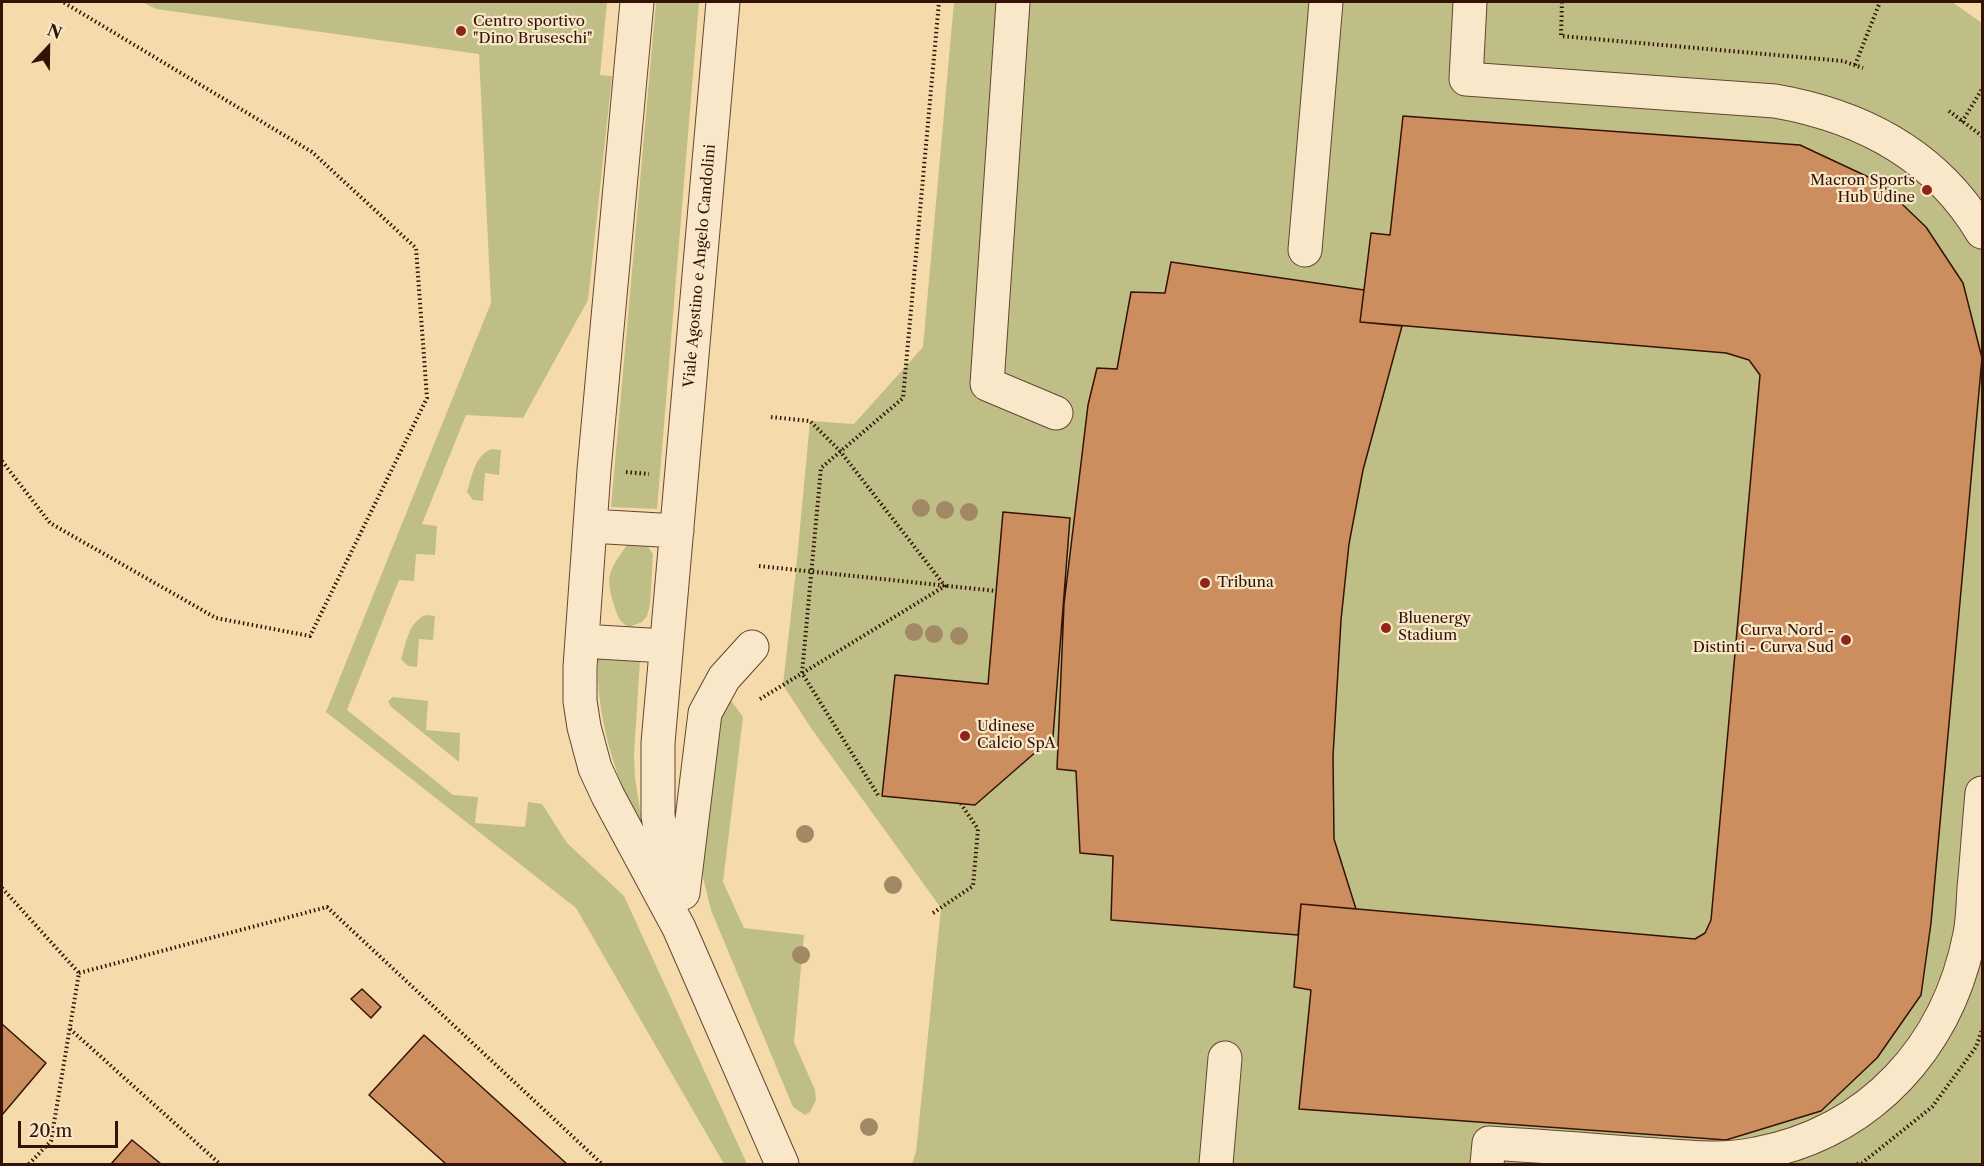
<!DOCTYPE html>
<style>
body{margin:0}
#map{position:relative;width:1984px;height:1166px;overflow:hidden;background:#f5daac;font-family:"Libre Caslon Text",serif}
canvas{display:block}
.frame{position:absolute;inset:0;border:3px solid #341306;pointer-events:none}
.north{position:absolute;left:18px;top:18px;width:60px;height:60px;-webkit-text-stroke:4px #f8e7c9;paint-order:stroke;rotate:22deg;font-size:16px;font-weight:700;line-height:24px;text-align:center;color:#341306}
.north::after{content:'';display:block;margin:auto;width:21px;height:27px;background:#341306;clip-path:polygon(50% 0,100% 100%,50% 72%,0 100%)}
.scale{position:absolute;left:18px;top:1121px;width:100px;height:27px;box-sizing:border-box;border:3px solid #341306;border-top:0;padding-left:8px;font-size:18px;line-height:21px;white-space:nowrap;color:#341306;-webkit-text-stroke:4px #f8e7c9;paint-order:stroke}
</style>
<div id="map">
<canvas width="1984" height="1166"></canvas>
<div class="frame"></div>
<div class="north">N</div>
<div class="scale">20 m</div>
</div>
<script>
const ctx = document.querySelector('canvas').getContext('2d');
ctx.lineJoin = 'round';
function fillPath(path, color) {
  ctx.fillStyle = color;
  ctx.fill(path, 'evenodd');
}
function stroke(path, color, width, dash) {
  ctx.strokeStyle = color;
  ctx.lineWidth = width;
  ctx.lineCap = dash ? 'butt' : 'round';
  ctx.setLineDash(dash || []);
  ctx.stroke(path);
}
function drawText(font, color, halo, rows, align = 'center') {
  ctx.font = font + ' "Libre Caslon Text",serif';
  ctx.lineWidth = 4.5;
  ctx.setLineDash([]);
  ctx.textBaseline = 'middle';
  ctx.strokeStyle = halo;
  ctx.fillStyle = color;
  for (const [text, x, y, turn = 0] of rows) {
    ctx.save();
    ctx.translate(x, y);
    ctx.rotate((+turn || 0) * Math.PI / 180);
    ctx.textAlign = isNaN(turn) ? turn : align;
    if (halo) ctx.strokeText(text, 0, 0);
    ctx.fillText(text, 0, 0);
    ctx.restore();
  }
}
const green = new Path2D(`
 M142,2H607L600,75L612,76L588,300L523,418L466,415L422,524L437,526L435,555L416,554L414,581L399,580L347,710L453,795L478,797L475,823L525,827L528,802L542,804L567,843L624,896L747,1164H724L576,908L326,712L491,303L479,54L156,9Z
 M656,2H699L657,509L611,507Z
 M954,2H1952L1982,23V1164H912L916,1152L941,908L811,728L783,685L796,570L810,421L854,424L923,347Z
 M492,449L501,450L499,475L485,473L483,501L473,500L467,492C472,477 475,454 492,449Z
 M644,541L653,554L650,605L647,616L642,622L629,627C620,623 618,617 615,608C604,574 609,572 628,543Z
 M426,615L435,616L433,640L419,639L417,667L408,666L401,659C406,643 409,621 426,615Z
 M598,657L640,660L634,755L635,778L646,848C621,786 595,725 598,657Z
 M722,688L743,717L723,882L744,928L804,935L794,1042L815,1090L816,1100L810,1112L805,1115L793,1107L711,910L703,878V858Z
 M393,697L428,701L426,730L460,733L459,762L390,706L388,701Z`);
const building = new Path2D(`
 M1403,116L1800,145L1879,182L1926,227L1963,283L1982,358L1931,923L1921,995L1877,1058L1821,1111L1726,1140L1299,1109L1311,990L1294,987L1301,904L1695,939L1705,933L1711,920L1760,375L1749,360L1726,353L1360,322L1371,233L1390,235Z
 M1171,262L1364,290L1360,322L1402,326L1363,470L1349,544L1341,620L1333,756L1334,839L1356,909L1301,904L1298,935L1111,920L1113,856L1080,853L1076,771L1057,769L1064,604L1088,405L1097,368L1117,369L1131,292L1165,293Z
 M1003,512L1070,518L1053,737L975,805L882,796L895,675L988,684Z
 M362,989L381,1007L371,1018L351,999Z
 M2,1024L46,1063L2,1115Z
 M424,1035L567,1164H446L369,1095Z
 M132,1140L161,1164H111Z`);
const path = new Path2D(`
 M1562,2L1561,36L1843,61L1863,68
 M1855,65L1880,2
 M1949,111L1982,136
 M1962,122L1982,89
 M2,461L50,523L216,618L310,636L427,398L416,248L312,152L63,2
 M626,472L649,474
 M759,566L996,591
 M760,699L945,586L840,451L810,421L771,417
 M878,795L802,673L821,468L903,398L939,2
 M2,888L79,973
 M933,913L973,886L978,829L961,804
 M79,973L327,907L602,1164
 M70,1029L220,1164
 M29,1164L51,1141L79,973
 M1857,1164L1862,1163L1932,1107L1976,1047L1982,1030`);
const minor = new Path2D(`
 M637,2L594,470L580,667V701L584,727L595,768L608,796L679,928L782,1164
 M1013,2L987,384L1056,413
 M1470,2L1466,79L1775,101C1861,116 1936,155 1982,232
 M1305,250L1326,2
 M590,526L677,531
 M582,641L665,646
 M683,893L705,713L724,678L752,647
 M674,900L658,816V743L723,2
 M1216,1164L1225,1058
 M1487,1164L1489,1143C1540,1146 1592,1150 1643,1154C1681,1156 1719,1162 1756,1154C1871,1132 1948,1047 1970,934C1973,919 1973,903 1974,888C1977,857 1979,825 1982,793`);
const trees = [
 [921,508],
 [945,510],
 [969,512],
 [914,632],
 [934,634],
 [959,636],
 [805,834],
 [893,885],
 [801,955],
 [869,1127]
];
const markers = [
 [461,31,6,"#8f2418"],
 [1927,190,6,"#8f2418"],
 [1205,583,6,"#8f2418"],
 [1386,628,6,"#8f2418"],
 [1846,640,6,"#8f2418"],
 [965,736,6,"#8f2418"]
];
const poiNames = [
 ["Centro sportivo",473,22],
 ["\"Dino Bruseschi\"",473,39],
 ["Macron Sports",1915,181,"right"],
 ["Hub Udine",1915,198,"right"],
 ["Tribuna",1217,583],
 ["Bluenergy",1398,619],
 ["Stadium",1398,636],
 ["Curva Nord -",1834,631,"right"],
 ["Distinti - Curva Sud",1834,648,"right"],
 ["Udinese",977,727],
 ["Calcio SpA",977,744]
];
const streetNames = [
 ["Viale Agostino e Angelo Candolini",700,266,-85]
];
fillPath(green, '#c0be87');
fillPath(building, '#cd8e5f');
stroke(building, '#341306', 1.5);
stroke(minor, '#644530', 35);
stroke(path, '#341306', 4, [1.5, 3]);
stroke(minor, '#f8e7c9', 33);
ctx.fillStyle = '#a28966';
for (const [x, y] of trees) {
  ctx.beginPath();
  ctx.arc(x, y, 9, 0, 2 * Math.PI);
  ctx.fill();
}
for (const [x, y, r, color] of markers) {
  const dot = new Path2D();
  dot.arc(x, y, r, 0, 2 * Math.PI);
  ctx.fillStyle = color;
  ctx.fill(dot);
  stroke(dot, '#f8e7c9', 2);
}
drawText('15px', '#341306', '#f8e7c9', poiNames, 'left');
drawText('15px', '#341306', '#f8e7c9', streetNames);
</script>
